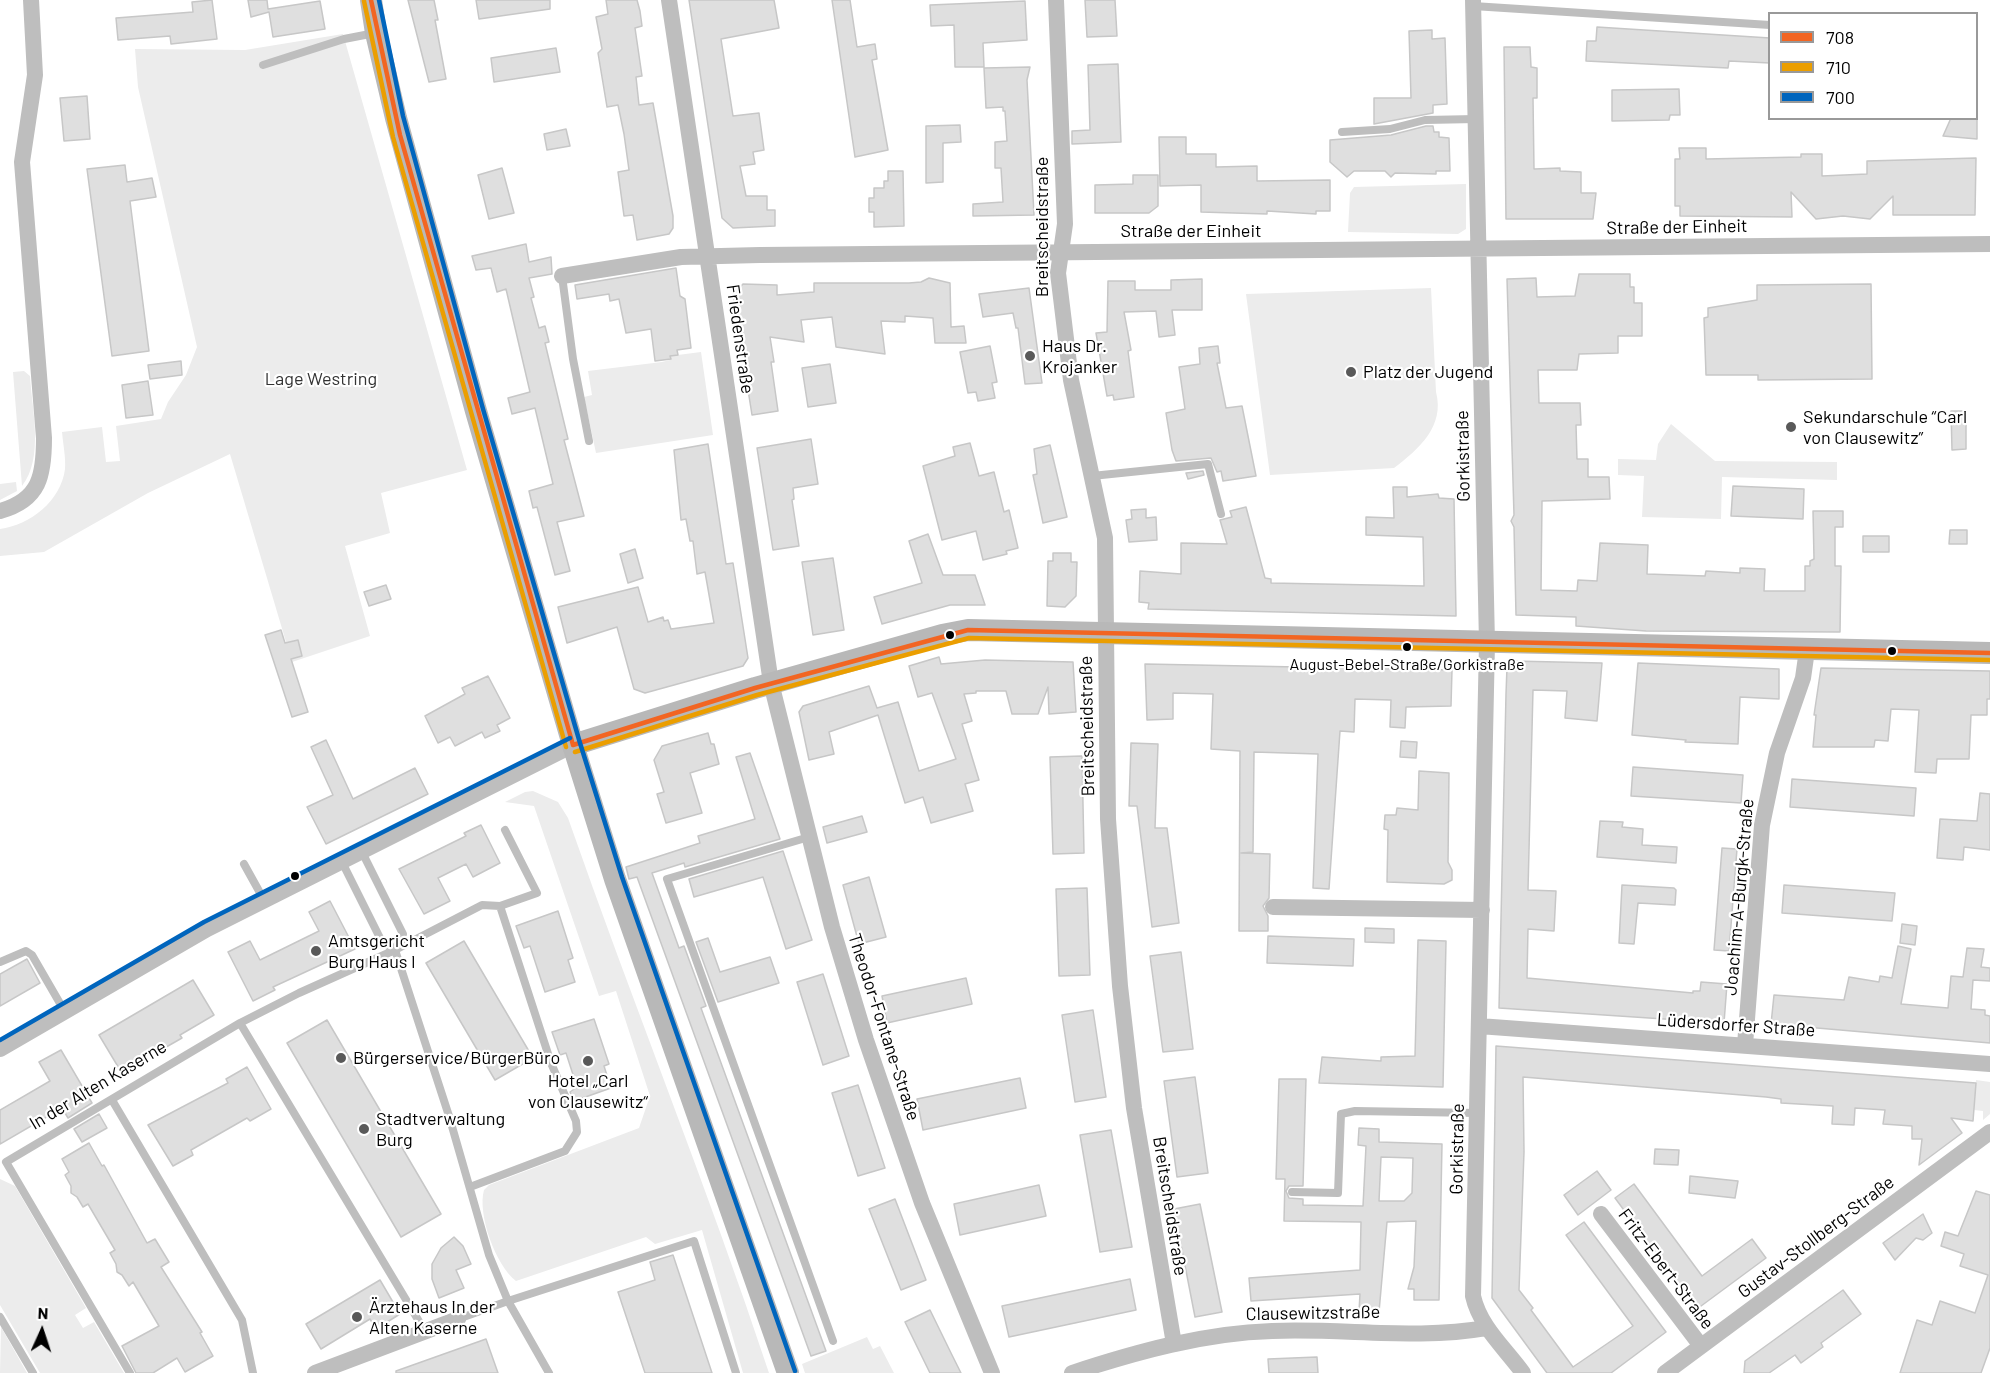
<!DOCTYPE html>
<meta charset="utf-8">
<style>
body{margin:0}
#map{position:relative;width:1990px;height:1373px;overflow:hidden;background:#fff;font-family:Barlow,sans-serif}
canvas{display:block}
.legend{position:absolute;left:1768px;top:12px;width:210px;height:108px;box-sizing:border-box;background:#fff;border:2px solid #999;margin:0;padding:8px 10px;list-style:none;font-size:18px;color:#000}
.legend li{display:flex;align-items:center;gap:12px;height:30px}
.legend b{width:30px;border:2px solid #999}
.north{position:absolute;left:12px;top:1301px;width:60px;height:60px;-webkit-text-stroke:4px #fff;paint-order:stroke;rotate:3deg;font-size:16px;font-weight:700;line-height:24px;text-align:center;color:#000}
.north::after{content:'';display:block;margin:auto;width:21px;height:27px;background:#000;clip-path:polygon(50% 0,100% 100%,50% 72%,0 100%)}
</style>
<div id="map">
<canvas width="1990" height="1373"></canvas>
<ul class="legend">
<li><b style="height:8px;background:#f26522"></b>708</li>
<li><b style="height:8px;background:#eb9e00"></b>710</li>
<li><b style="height:8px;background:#0065bd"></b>700</li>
</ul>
<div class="north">N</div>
</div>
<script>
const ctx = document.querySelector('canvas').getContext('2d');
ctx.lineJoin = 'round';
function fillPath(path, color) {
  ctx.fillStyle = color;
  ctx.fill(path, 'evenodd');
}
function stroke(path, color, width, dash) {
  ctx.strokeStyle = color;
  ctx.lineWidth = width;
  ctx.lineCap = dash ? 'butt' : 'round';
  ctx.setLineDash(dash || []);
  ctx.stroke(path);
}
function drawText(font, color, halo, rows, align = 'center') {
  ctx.font = font + ' Barlow,sans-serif';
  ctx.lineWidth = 4.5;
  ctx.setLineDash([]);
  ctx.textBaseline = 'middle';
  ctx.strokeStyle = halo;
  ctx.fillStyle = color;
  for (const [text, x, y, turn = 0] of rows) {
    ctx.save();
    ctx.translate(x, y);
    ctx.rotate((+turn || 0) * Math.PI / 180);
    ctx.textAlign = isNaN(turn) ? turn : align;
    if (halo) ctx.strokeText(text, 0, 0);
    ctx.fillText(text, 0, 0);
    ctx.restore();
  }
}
const green = new Path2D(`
 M343,34L467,470L381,493L390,533L345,546L370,636L292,662L230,454L148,493L44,552L0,556V529C30,525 61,501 65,469C66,458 63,444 62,432L102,427L106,462L120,461L116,426L161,419L168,402L186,375L197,347L138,87L135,49L245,50Z
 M1466,184V229L1458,234L1348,232L1350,193L1354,187Z
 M1431,288L1436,392C1445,426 1419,449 1394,468L1270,475L1246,294Z
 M701,352L713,435L596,453L584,397L592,395L588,371L662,362L670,360V356Z
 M24,371L30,376C32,410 44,458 22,486L13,372Z
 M1671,424L1715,461L1837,462V480L1722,477L1721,519L1642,517L1644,476L1618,475V459L1656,460L1658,444Z
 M16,482L17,491L0,500V484Z
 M533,791L558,802L568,818C633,1004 707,1186 769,1373H743L702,1230L655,1244L646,1237L516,1281C496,1266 477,1214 484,1190L489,1185L639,1128L650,1096L616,991L599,996L534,806L505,802L525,792Z
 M1976,1080L1990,1082V1114L1983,1120V1111L1974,1110Z
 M0,1179L15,1186L86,1308L75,1315L83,1328L94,1322L124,1373H40L0,1305Z
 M1,1327L27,1373H0Z
 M867,1337L873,1349L880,1346L894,1373H805L802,1364Z`);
const building = new Path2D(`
 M212,0L217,39L171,44L170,36L118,40L116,18L193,12L192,2Z
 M248,0H267L268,9L320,1L325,29L273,37L269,12L251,17Z
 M408,0H434L438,20H435L446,79L429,82Z
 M476,0H550V9L479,19Z
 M606,0H637L640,11L642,26L635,28L642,76L636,77L639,105L653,103L673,216V228L669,234L637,240L633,215L624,216L618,172L629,170L624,134L618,105L607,107L598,53L602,49L596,17L608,14Z
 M689,0H774L779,28L721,39L733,116L759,113L764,150L753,152L755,164L740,166L746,196H767V210H775V226L733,228L722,218Z
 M832,0H850L857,47L875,44L877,59L872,60L888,150L855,157Z
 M1085,0H1115L1117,36L1087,37Z
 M1025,1L1027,40L983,43L984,67H955L954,25L931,26L930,5Z
 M1597,27L1770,38V63L1729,61L1728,68L1586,61L1587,41H1596Z
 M1432,30V39L1445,38L1447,104L1433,105V113L1374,124V98H1411L1409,31Z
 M1504,47H1530L1531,67L1537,68V98H1533L1534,169L1560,168V171L1581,172V193H1596L1593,219H1506Z
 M556,48L560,72L494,82L491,58Z
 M1118,64L1121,142L1072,144V131L1090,130L1088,65Z
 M1030,67L1027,80L1034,215L973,216V204L1003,202L1001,168H995V142L1007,141L1005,111H1003V107L986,108L984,68Z
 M1679,89L1680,115H1670L1669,120L1612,121V90Z
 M87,96L90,139L64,141L60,98Z
 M1951,118H1977V139L1943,136Z
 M960,125L961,142L943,143V182L926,183V126Z
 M1426,126H1433L1434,132H1439V137L1449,138L1450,171H1436V174L1395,173L1391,177L1385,171H1354L1347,177L1330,162V140L1391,135Z
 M566,129L570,146L547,150L544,134Z
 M1159,137H1186V154H1216V167L1257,166V181L1330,180V211H1316V214L1267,211V214L1201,212V185L1160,186Z
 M1679,148H1706V159L1801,157V154H1822V176L1867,174V161L1976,158L1975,215H1893V196L1870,219L1843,216L1816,219L1791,192L1792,217L1680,216V206H1675V159H1680Z
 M125,165L127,182L152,178L156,197L130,201L149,351L112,356L87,169Z
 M502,168L514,213L489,219L478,175Z
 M888,171H903L904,226L874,227V212H869V198H874V188H884V181H888Z
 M1133,175H1158V206L1149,213H1095V185L1133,184Z
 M526,244L529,262L551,257L552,274L529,278L534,297L531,298L539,328L545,326L549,342L545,343L568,439L564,440L584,516L557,522L570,571L555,575L537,507L533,508L529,491L553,484L535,408L512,414L508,398L530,392L506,289L497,292L491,268L476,270L472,256Z
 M676,268L680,296L685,299L691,348L677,350L678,355L670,356L671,359L655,361L651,329L626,333L619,299L610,301L609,294L577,299L575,285Z
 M1579,274H1630V287H1634V303H1642V336H1618V353L1579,354L1577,370H1538L1539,403H1580L1581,425H1576L1577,459H1588V477H1609L1610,499L1542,501L1541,590L1577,591L1578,580L1597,581L1600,543L1648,545L1647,574L1705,576L1706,571L1740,573V568L1765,569L1764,591H1805V566H1810V561L1814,559L1813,511H1843V527H1835V566H1841L1840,632L1646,631L1576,626V617L1516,615L1514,527L1511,521L1514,515L1507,279L1536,278L1537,297L1575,296Z
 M929,278L950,283L951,327L964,326L966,343H935L933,318L905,316V322L881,321L885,354L836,347L832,317L801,320L804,342L770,337L774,362H771L778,411L752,415L733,295L743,284L777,285V295L814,292V283H909L921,282Z
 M1202,279V310H1172L1175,335L1159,337L1156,311L1124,312L1131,350L1128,351L1134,397L1114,400L1113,395L1107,396L1096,333L1107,332L1108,281H1135V290H1171V280Z
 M1871,284L1872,379L1758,380V375H1706L1704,318L1708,317V308L1757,300V285Z
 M1029,288L1042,383L1025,384L1018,328H1016L1013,313L983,317L979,294Z
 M990,346L997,382L992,383L995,398L978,401L976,392L968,393L960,352Z
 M1218,346L1220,363H1217L1226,408L1242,406L1256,476L1223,481L1221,471L1217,472L1211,458L1176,461L1172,450L1166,413L1185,409L1179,367L1200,364L1199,348Z
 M181,361L182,375L150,379L148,365Z
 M830,364L836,403L808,407L802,368Z
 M148,381L153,415L126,418L122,385Z
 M1951,411H1966V449L1952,450Z
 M811,439L818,484L793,488L794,499L792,500L799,546L773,550L757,448Z
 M970,443L979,476L994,472L1004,512L1009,510L1018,548L1006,551L1007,554L983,560L976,531L942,540L923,466L955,456L953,447Z
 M708,444L726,564L733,563L748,658L743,666L645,693L634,689L617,627L567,643L558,607L638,587L648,622L663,617L664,621L668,620L671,629L714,623L705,572L697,574L693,541H690L686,519L681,520L674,450Z
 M1050,445L1067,517L1043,523L1033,475L1037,474L1034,449Z
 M1203,471L1204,475L1188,479L1186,473Z
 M1733,486L1804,489L1803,519L1731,516Z
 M1393,487H1407V497L1438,494L1439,498L1454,499L1456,616L1148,609L1149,603L1139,602L1140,571L1181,574V543L1227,544L1220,520L1232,517L1230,511L1246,507L1265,578L1271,579V583L1424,586L1423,537L1366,535V517L1394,518Z
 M1146,509V518L1156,517L1157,540L1129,542L1126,520L1132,519L1131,510Z
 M1950,530H1967V544H1949Z
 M928,534L943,575H975L985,605H950L882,624L874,597L922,583L909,541Z
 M1863,536H1889V552H1863Z
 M635,549L643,578L628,583L620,554Z
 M1053,553H1071V562H1077L1076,596L1065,607L1047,606L1048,561H1053Z
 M833,558L844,630L813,635L802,562Z
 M386,585L391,599L369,606L364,592Z
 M281,630L285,643L298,640L302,656L291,659L308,712L292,717L265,635Z
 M939,657L941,664L985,660L1073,662L1076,712L1049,714L1048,687L1038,714H1012L1006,691H976V693L964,694L972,721L962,724L979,780L965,784L973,811L931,823L923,797L905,803L878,715L829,732L834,754L809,760L799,712L803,706L869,686L877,708L898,702L919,771L956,759L932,693L918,697L909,666Z
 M1513,661L1602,663L1597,721L1565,718L1567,691L1533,690L1528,890L1556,891L1554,931L1528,929L1527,978L1693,993V991H1700L1701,982L1727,984L1724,1023L1499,1008L1506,694L1507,667Z
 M1638,663L1779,669V699L1740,697L1738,744L1685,742L1686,740L1632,735Z
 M1145,664L1452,670L1451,706L1406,707L1405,728L1390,727L1391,700L1355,699L1354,732L1340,731L1329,889L1313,888L1318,754L1254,752L1253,852L1241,853L1270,854L1269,898L1263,906L1268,916V931H1239L1240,751L1211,749L1213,694L1173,693V719L1147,720Z
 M1821,668L1990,671V699H1987V715H1971L1969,759H1937L1936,773L1915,772L1919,710L1891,709L1888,741L1875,740L1874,747H1813L1816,715H1814Z
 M488,676L510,718L497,725L500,731L485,738L482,732L455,746L450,737L438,743L425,716L465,694L462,688Z
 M708,733L711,744H714L719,764L690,773L702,813L666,823L657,794L664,792L654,760L662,746Z
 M326,740L353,799L415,768L428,794L326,844L307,807L333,795L311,747Z
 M1401,741L1417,742L1416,758L1400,757Z
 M1131,743L1158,744L1155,828H1167L1179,923L1152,927L1137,806H1129Z
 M750,753L780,839L685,867L684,863L652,873L679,948L684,946L706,1006L701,1008L826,1351L811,1356L637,877L629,879L626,867L700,843L698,836L755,819L736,757Z
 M1082,756L1084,853L1053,854L1050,757Z
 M1633,767L1743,775L1741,803L1631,796Z
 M1419,771L1449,773L1448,862L1452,870V880L1444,884L1387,882L1388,830L1384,829L1385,815H1396L1397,808L1418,810Z
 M1792,779L1916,788L1914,816L1790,807Z
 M1980,793L1990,794V850L1964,847L1963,860L1937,858L1940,819L1977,821Z
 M862,816L867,832L827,843L823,827Z
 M1600,821L1623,822L1622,827L1643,829L1642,845L1677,847L1676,863L1597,857Z
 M481,825L500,863L473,877L466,864L438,878L450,901L424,914L399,869L466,836L464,833Z
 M1722,848L1737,849L1729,951L1714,950Z
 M783,851L812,940L786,949L763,877L694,897L689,879Z
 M869,877L886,937L859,944L843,885Z
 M1622,885L1674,888L1676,890L1675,905L1638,903L1634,944L1619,943Z
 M1784,885L1895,893L1892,921L1782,913Z
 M1087,888L1090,975L1059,976L1056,889Z
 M330,901L355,949L273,987L275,990L253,1001L228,952L250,941L260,960L319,931L309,912Z
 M558,911L573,958L568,960L575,982L545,992L530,946L524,948L516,926Z
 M1902,924L1917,926L1915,945L1900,943Z
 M1365,928L1394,929V943L1365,942Z
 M1268,936L1354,939L1353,966L1267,963Z
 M708,938L720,972L770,957L779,983L718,1002L696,942Z
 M1418,940L1446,941L1443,1087L1319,1083L1322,1057L1381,1061V1057L1415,1056Z
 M464,941L533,1058L495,1080L426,963Z
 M1898,946L1911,949L1901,1004L1948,1008L1951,976L1963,977L1967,948L1984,949L1981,967L1990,968V981L1973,980L1971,1009L1985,1010V1015L1990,1016V1043L1771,1024L1774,995L1844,1000L1849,977L1879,982L1880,976L1892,978Z
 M1181,952L1193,1049L1163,1052L1150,956Z
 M27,959L40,983L0,1006V974Z
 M823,974L849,1056L823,1065L797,982Z
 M966,978L972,1004L887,1023L882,996Z
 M193,980L214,1015L180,1035L182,1038L154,1054L152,1050L120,1070L99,1035Z
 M1093,1010L1106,1097L1075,1102L1062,1015Z
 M594,1019L609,1064L604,1066L611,1088L574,1101L570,1092L577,1087L566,1053L560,1055L552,1032Z
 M327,1020L441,1214L401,1237L287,1043Z
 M1496,1046L1976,1083L1973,1121L1951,1118L1962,1133L1919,1165L1922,1139H1912V1126L1883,1124L1885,1110L1855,1108L1854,1125L1832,1124L1833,1106L1781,1103V1099L1766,1097L1523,1077L1524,1152L1519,1290L1533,1308L1531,1310L1573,1367L1633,1326L1566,1235L1584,1222L1666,1332L1611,1373H1547L1492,1298Z
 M61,1050L92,1103L68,1118L62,1108L0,1144V1110L50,1081L39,1062Z
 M247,1067L271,1109L250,1121L247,1118L191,1150L193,1155L173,1166L148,1125L228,1083L226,1079Z
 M1195,1077L1208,1173L1177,1177L1164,1081Z
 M1020,1078L1026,1108L923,1130L917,1099Z
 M1279,1079H1306L1303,1186H1289L1286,1191L1289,1198L1303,1199V1205L1363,1206L1366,1146L1358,1145L1359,1128L1379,1129V1142L1442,1144L1439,1300H1414V1289H1408L1414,1267L1416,1221L1387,1222L1379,1312L1359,1311L1360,1294L1251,1301L1249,1278L1360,1270L1361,1222L1284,1221L1285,1179H1276ZM1381,1157L1413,1158L1412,1193L1404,1201H1379Z
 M858,1085L885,1168L858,1176L832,1093Z
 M99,1114L107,1128L82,1142L74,1129Z
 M1111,1130L1132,1247L1100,1252L1080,1135Z
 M89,1143L102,1166L104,1165L147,1243L155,1239L169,1262L161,1267L202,1332L200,1333L213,1356L185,1372L177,1358L153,1373H136L122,1346L159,1326L133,1282L129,1286L122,1275L117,1272L116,1264L110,1253L115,1250L88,1204L83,1207L77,1197L71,1193V1186L65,1175L69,1172L62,1159Z
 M1655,1149L1679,1150L1678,1165L1654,1164Z
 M1597,1171L1611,1190L1578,1215L1564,1195Z
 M1690,1176L1738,1181L1735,1198L1689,1193Z
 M1634,1184L1702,1276L1752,1239L1766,1258L1697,1309L1615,1198Z
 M1039,1185L1046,1216L960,1235L954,1204Z
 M1976,1191L1990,1195V1348L1981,1373H1900L1917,1320L1932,1325L1940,1301L1975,1313L1988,1275L1960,1266L1964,1254L1941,1246L1945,1232L1958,1236Z
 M895,1199L926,1280L901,1290L869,1209Z
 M1200,1204L1222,1312L1195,1317L1174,1209Z
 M1923,1214L1932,1233L1923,1240L1916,1238L1895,1260L1883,1243Z
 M454,1237L463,1246L471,1264L456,1270L464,1288L439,1298L432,1279V1264L441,1248Z
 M673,1255L712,1373H645L618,1292L655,1280L650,1262Z
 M1130,1279L1136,1310L1009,1337L1002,1306Z
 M380,1280L400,1314L376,1329L370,1319L321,1349L306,1324Z
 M1843,1290L1861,1314L1821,1343L1823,1347L1801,1363L1795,1355L1769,1373H1744L1745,1361Z
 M930,1310L951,1353L961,1373H930L905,1322Z
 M486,1339L498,1373H396V1371Z
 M1317,1357L1318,1373H1269L1268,1359Z`);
const lane = new Path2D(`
 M1473,6L1770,25
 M263,65L344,39L375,33
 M1342,132L1390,129L1425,120L1476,119
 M562,276L573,359L589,441
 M1092,476L1208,464L1221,514
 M809,837L667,879L833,1341
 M362,852L403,934L395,949
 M342,862L382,942L395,950L449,1116L489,1255L508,1301L458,1319
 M244,864L264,900
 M0,962L26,951L32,955L65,1012
 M240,1023L426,1333
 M112,1100L242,1320L253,1373
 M470,1187L565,1151L577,1132L576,1121L551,1063L500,906
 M1292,1192L1338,1193L1341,1114L1355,1111L1478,1113
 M0,1317L33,1373
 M130,1373L6,1162L240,1023L299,993L395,950L482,905L500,906L537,893L505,830
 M549,1373L508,1301L694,1241L736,1373`);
const street = new Path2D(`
 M669,0L771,683L832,927L866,1040L922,1203L992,1373
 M1056,0L1065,224L1058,273L1071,380L1105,538L1108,819L1120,986L1134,1108L1174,1344
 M1473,0L1487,643L1473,1296C1480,1327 1505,1348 1523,1373
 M562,276L681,257L760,255L1990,244
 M0,511C40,500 44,475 44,438L22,162L35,75L31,0
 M1273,907L1482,910
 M1479,1026L1990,1064
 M1745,1045L1762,825L1777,753L1803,678L1807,650
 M0,1049L207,929L573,745
 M1601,1214L1701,1346
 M315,1373L458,1319
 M1072,1373C1136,1352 1204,1333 1272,1331C1343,1328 1417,1340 1486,1328
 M1665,1373L1990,1132`);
const secondary = new Path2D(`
 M371,0L376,33L396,118L476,411L573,745L615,879L788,1373
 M573,745L755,688L942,635L968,630L1990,653`);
const bus1 = new Path2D(`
 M371,0L400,135L573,745
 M573,745L755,688L968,630L1990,653`);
const bus2 = new Path2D(`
 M364,1L393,137L566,747
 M575,752L757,695L969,638L1990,660`);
const bus3 = new Path2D(`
 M379,0L403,116L483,409L580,743L622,877L795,1371
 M0,1040L204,922L570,738`);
const markers = [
 [1030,356,6,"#595959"],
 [1351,372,6,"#595959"],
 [1791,427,6,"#595959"],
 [950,635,5,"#000"],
 [1407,647,5,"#000"],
 [1892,651,5,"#000"],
 [295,876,5,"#000"],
 [316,951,6,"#595959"],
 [341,1058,6,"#595959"],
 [588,1061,6,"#595959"],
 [364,1129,6,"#595959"],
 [357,1317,6,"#595959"]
];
const busNames = [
 ["August-Bebel-Straße/Gorkistraße",1407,665]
];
const streetNames = [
 ["Breitscheidstraße",1042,227,-90],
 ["Straße der Einheit",1677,227,-1],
 ["Straße der Einheit",1191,231],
 ["Friedenstraße",740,339,82],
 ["Gorkistraße",1463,456,-91],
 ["Breitscheidstraße",1087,726,-91],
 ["Joachim-A-Burgk-Straße",1739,897,-85],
 ["Lüdersdorfer Straße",1736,1025,4],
 ["Theodor-Fontane-Straße",884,1027,72],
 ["In der Alten Kaserne",98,1085,-31],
 ["Gorkistraße",1457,1149,-89],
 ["Breitscheidstraße",1170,1206,81],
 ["Gustav-Stollberg-Straße",1816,1237,-37],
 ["Fritz-Ebert-Straße",1666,1269,53],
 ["Clausewitzstraße",1313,1313,-1]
];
const poiNames = [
 ["Haus Dr.",1042,346],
 ["Krojanker",1042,367],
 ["Platz der Jugend",1363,372],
 ["Sekundarschule “Carl",1803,417],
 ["von Clausewitz”",1803,438],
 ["Amtsgericht",328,941],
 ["Burg Haus I",328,962],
 ["Bürgerservice/BürgerBüro",353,1058],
 ["Hotel „Carl",588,1081,"center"],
 ["von Clausewitz“",588,1102,"center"],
 ["Stadtverwaltung",376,1119],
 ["Burg",376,1140],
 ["Ärztehaus In der",369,1307],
 ["Alten Kaserne",369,1328]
];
const parkNames = [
 ["Lage Westring",321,379]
];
fillPath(green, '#ececec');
fillPath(building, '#dfdfdf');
stroke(building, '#c7c7c7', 1.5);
stroke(lane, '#bebebe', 8);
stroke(street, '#bebebe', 16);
stroke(secondary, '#b8b8b8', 22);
stroke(bus1, '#f26522', 4.5);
stroke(bus2, '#eb9e00', 4.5);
stroke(bus3, '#0065bd', 4.5);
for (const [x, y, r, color] of markers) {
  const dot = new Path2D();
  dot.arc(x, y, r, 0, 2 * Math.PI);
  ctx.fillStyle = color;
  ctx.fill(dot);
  stroke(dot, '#fff', 2);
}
drawText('16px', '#000', '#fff', busNames);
drawText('18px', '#000', '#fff', streetNames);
drawText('18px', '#000', '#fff', poiNames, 'left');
drawText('18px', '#333', '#fff', parkNames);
</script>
